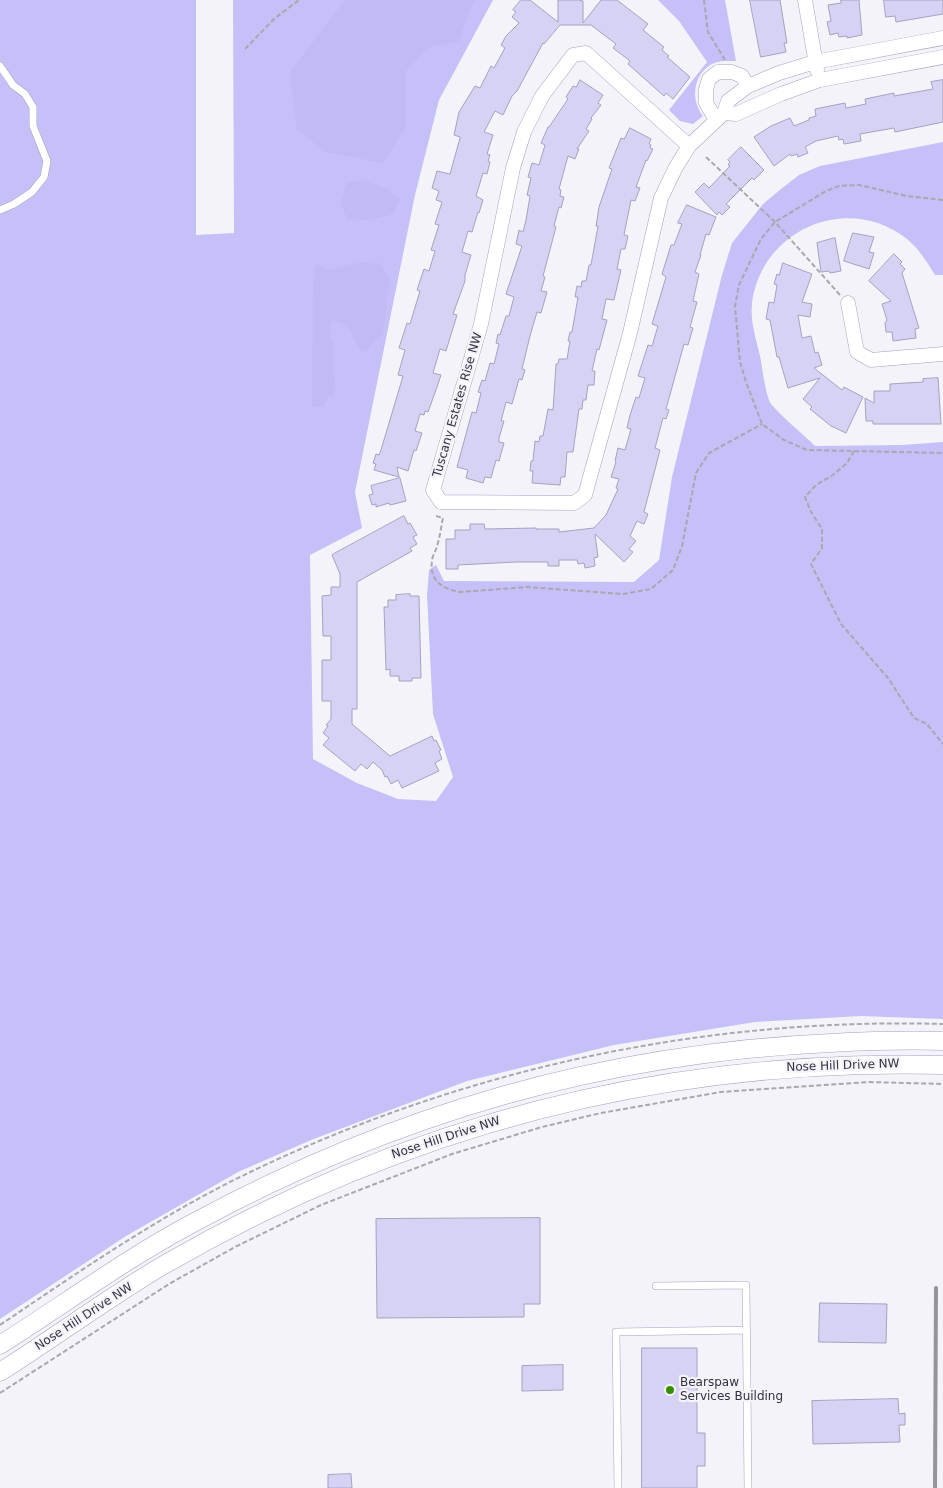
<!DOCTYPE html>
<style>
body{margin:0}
canvas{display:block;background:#f3f3f9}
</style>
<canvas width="943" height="1488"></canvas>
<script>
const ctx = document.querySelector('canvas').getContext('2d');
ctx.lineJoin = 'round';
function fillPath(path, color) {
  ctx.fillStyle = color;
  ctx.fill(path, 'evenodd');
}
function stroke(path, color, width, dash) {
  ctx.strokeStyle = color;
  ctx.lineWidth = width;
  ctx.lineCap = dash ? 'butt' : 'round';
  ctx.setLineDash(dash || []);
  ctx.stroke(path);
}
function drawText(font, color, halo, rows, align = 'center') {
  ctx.font = font + ' "DejaVu Sans",sans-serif';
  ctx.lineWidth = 4.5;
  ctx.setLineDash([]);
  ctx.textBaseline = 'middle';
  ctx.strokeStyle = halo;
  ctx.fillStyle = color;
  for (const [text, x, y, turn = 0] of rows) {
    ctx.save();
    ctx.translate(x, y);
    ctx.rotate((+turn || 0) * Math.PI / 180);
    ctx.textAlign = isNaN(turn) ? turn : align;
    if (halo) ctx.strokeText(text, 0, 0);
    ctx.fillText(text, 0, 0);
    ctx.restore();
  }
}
const green = new Path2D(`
 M0,0H196V235L234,233L233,0H493L439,100L415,195L355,492L362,528L310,555L313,759L357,783L398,799L436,801L453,777L433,714L427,595L429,570L436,565L444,581L634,582L659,560L672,477L722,275L732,243L763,204L781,189L799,175L820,166L943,142V275H935C927,262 919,249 907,239C848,192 761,229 752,304C750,321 756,339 760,356C762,366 766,397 771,404C784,419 801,432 815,446L902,445L943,442V1019L861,1016L755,1022L614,1045L467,1081L311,1140L238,1172L126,1236L0,1319Z
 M658,0H725L736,61C728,61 720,60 712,64C693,74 690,100 703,116L693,124L680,121L669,110L707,62L679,21Z`);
const forest = new Path2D(`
 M345,0H476L471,6L459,41L427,48L406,71V127L383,163L325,152L297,129L290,72Z
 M362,180L386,188L400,200L393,214L369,220L347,219L341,203L346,183Z
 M362,262L375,264L380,263L391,281L385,304L387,307L382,335L375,339L368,350L361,352L352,336L353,333L347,325L331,320L330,336L334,347L333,367L336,388L332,396H328L324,406L314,407H312L313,292L315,264L331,270Z`);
const building = new Path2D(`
 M521,0H530L558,22V0H579L583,1V23L601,0H617L648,24L643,30L664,47L662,50L669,56L667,57L690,77L673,99L666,93L664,96L628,64L630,61L613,48L616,44L591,25H560L544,44L543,43L517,91L512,96L503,115L495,111L484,132L493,135L487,154L490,155L488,161L490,162L487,174L483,173L476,196L483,200L479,213L478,212L472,232L468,231L462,252L471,255L465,275V281L453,314L457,315L446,351L440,349L433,373L441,375L437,387L428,412L425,411L424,415L420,414L415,431L422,433L416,451L414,450L408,471L397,467L399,477L374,470L376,464L373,463L376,454L379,455L381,450L403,376L398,375L405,350L399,348L407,323L410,324L420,291L417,290L424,269L429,271L435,251L431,250L439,225L435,224L442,202L436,200L439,191L432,188L437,171L450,174L460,138V137L454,135L459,112L475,86L480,88L491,66L494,68L505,48L501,45L506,36L519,23L512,17L516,12L513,10Z
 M750,0H780L787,43H784L786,52L761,57Z
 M841,0H859L862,35L847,38V36L839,37L838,33L830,35L827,22L831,21L828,5L841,3Z
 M884,0H943V14L896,22L895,16L886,17Z
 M580,80L603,95L598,103L601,105L591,118L592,119L586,129L589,131L577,149H579L575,159L568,156L559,189L561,190L560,196L564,197L561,208L559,207L554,226L556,227L543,276L545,277L541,291L547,292L541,313L537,312L530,336L522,369L525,370L522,380L519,379L512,404L506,402L501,421H504L499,438V442L504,443L499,461L496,460L491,478L485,477L483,483L466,478L468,470L457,467L472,412L476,413L481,393L478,392L482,380L485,381L490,363L494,364L499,344L496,343L498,334L500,335L506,316H509L514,297L506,294L522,246L516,244L519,230L523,232L526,220L530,196L527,195L531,178L528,177L532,163L539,165L545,145L541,143L548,127H549L568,99L566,97L573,86L576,87Z
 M943,80V122L895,132L894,128L860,134L861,141L844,144L843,139L839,140L838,136L816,141L805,147L808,153L798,157L797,154L791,156L790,154L774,166L754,137L771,126L790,118L794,126L809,120V118L816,116L815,109L845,103L846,108L866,104L865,99L894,93V96L905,94L933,89L931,82Z
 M630,128L651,139L649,144L651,145L650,148L653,149L647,161L646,160L636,187L640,188L635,201L631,200L624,235L628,236L625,249H621L617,269L621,270L614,300L606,299L602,319L607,320L599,350L597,349L592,371H595L594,385H588L586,400H583L582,409H579L573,452H567L565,477H561L560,485L532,483L533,471H530L531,461H533L535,441L539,442L540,436H543L548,409L553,410L556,364H558L559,359H567L570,341H568L570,332H572L578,297H575L577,286L581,287L582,281H586L589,265H591L598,226H596L599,207L612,169L609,168L621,138L624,139Z
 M741,147L764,170L754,180L752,178L726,204L730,207L722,215L719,212L717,215L695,192L704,183L709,188L730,166L728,165L730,162L728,160Z
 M687,205L716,217L709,235L706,234L700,255H701L695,272L699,274L693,301L697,302L690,327L693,328L688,345L684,344L666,409L669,410L666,419L663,418L655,448L660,450L644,512L648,514L644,524L637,521L630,536L636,541L629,549L633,552L624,562L595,534L598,557L594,558L595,566L585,568L584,563L578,564L577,560H559V566H548V562H516L458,565V569H446V539H455V530H470V524H484L485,529L536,528V529H559V532L594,528L606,515L618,489L616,488L619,479L611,477L616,462L615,461L618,448L625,450L631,429L627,428L630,415L636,397L639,398L645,378L638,376L648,345L652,346L658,326L652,324L666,277L662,274L671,245H674L682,224L678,223Z
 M853,233L874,237L869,252L874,253L869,269L844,261Z
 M835,238L841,271L830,273L829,271L821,272L817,243Z
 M894,254L902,262L900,264L905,269L902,273L919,328L915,329L916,338L893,341L892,332H886L885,323L887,320L882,304L891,301L869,281Z
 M783,263L812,274L802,302L812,304L810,317L798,315L802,338L811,336L815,353L818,352L822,365L814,368L842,390L844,387L863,397L846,433L831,426L810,409L812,407L803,399L820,378L788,388L779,357H777L770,320L766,319L769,302L774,303L777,285L774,284L777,274L779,275Z
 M938,378L941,424H873V421H866L865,398L874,403V391H890V384L923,382V379Z
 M400,478L406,501L390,505L389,503L376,507V504L372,505L369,495L373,494L371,486Z
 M404,516L408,524L410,523L417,535L413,537L417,544L410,548L412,551L357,582V709H352V724L390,756L432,736L434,741L436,740L441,750L439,751L442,759L435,763L439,771L402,788L398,780L391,784L387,776L385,777L382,770L373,762L367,769L361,764L355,771L323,745L329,738L323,733L328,726L326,725L331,719V701H322V660H331V636H323L322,596L331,595V587H340V574L332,555Z
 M410,594V596H419L421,678H412V681H399V676H390V669L386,670L384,607H388V600H396V595Z
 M540,1218V1304H524V1317L377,1318L376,1219Z
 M820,1303L887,1304L886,1343L819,1342Z
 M642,1348H697V1433H705V1466H697V1488H642Z
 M563,1365V1390L522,1391V1366Z
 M898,1399L899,1414L905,1413V1425H899L900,1442L813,1444L812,1401Z
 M351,1474L352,1488H328V1475Z`);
const path = new Path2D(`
 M704,0L708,32L725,60
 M245,49L275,18L299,0
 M706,157L775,222L840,295
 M943,200L907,196L859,185L839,186L826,191L775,222L761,239L739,285L735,306L740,362L746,382L762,424L784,440L807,450L943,453
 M854,451L847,463L833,475L816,485L805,497L811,512L822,529V548L811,564L841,624L888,678L914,718L927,724L943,744
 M436,516L443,518C441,527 440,537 437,546C436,551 432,556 432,561C429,581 443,589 460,592L527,587L623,594L651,589L673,570L682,546L696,473L709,453L762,424
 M0,1325C74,1275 148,1224 228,1183C449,1072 696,1017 943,1024
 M0,1393L169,1284L235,1247L321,1205L452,1154L542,1127L601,1113L721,1092L869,1082L943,1084`);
const service = new Path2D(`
 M0,66L13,85L25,94L33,107V126L47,161L44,177L32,192L14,204L0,210
 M656,1286L746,1285L748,1488
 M618,1488L616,1332L747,1330`);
const minor = new Path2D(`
 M805,0L817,70
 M724,113L736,114L781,94L820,80L943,57
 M716,120L706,103V89L709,79L718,72H732L742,76L748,86
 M689,146L586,53L573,55L542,96L524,132L513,168L481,324L433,490L441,502L574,503L585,495L630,333L661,198L676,167L689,146L724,113L728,101L748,86L779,73L815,62L943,38
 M848,303L857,352L871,360L943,354`);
const tertiary = new Path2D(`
 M0,1345C63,1305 127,1258 193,1223C394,1114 603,1053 831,1043C869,1041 906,1040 943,1041
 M0,1372C54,1338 106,1299 162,1266C405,1125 662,1058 943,1065`);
const rail = new Path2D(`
 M935,1488L936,1288`);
const markers = [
 [670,1390,5,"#359000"]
];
const streetNames = [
 ["Tuscany Estates Rise NW",458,405,-74],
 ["Nose Hill Drive NW",843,1066,-2],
 ["Nose Hill Drive NW",446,1138,-18],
 ["Nose Hill Drive NW",84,1317,-33]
];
const poiNames = [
 ["Bearspaw",680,1383],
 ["Services Building",680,1397]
];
fillPath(green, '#c5c0f7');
fillPath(forest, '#c0bbf2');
fillPath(building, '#d5d2f3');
stroke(building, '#a4a2c1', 1);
stroke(service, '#a4a1c1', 8);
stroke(minor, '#a4a1c1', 15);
stroke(tertiary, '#a4a1c1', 19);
stroke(path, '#a8a8b0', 2, [5, 2.5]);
stroke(service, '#fff', 7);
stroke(minor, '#fff', 14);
stroke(tertiary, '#fff', 18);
stroke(rail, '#94949d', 4);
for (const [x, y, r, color] of markers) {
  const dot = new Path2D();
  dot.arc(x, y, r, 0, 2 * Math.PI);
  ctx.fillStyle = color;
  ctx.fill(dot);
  stroke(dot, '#f3f3f9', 2);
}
drawText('12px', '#32313e', '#f3f3f9', streetNames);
drawText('12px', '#32313e', '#f3f3f9', poiNames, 'left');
</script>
